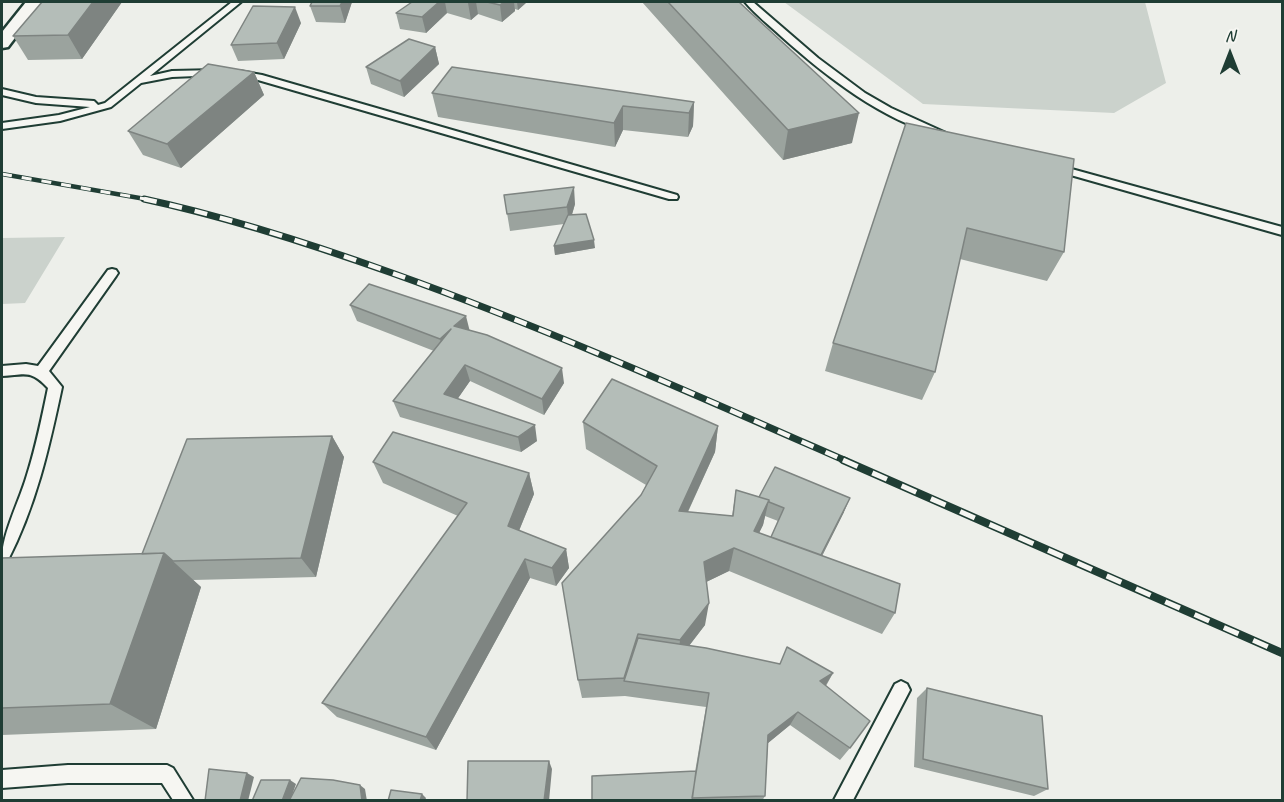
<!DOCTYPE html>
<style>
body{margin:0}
#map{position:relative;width:1284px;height:802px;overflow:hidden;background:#edefea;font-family:Caveat,sans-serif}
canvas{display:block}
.frame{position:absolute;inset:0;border:3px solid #1f3d34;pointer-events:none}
.north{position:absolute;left:1200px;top:24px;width:60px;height:60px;-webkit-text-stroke:4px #f6f6f2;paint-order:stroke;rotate:0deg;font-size:16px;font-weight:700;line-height:24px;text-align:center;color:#1f3d34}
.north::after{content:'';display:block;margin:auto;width:21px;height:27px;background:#1f3d34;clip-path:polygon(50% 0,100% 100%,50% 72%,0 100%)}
</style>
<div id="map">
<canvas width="1284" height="802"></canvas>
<div class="frame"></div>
<div class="north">N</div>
</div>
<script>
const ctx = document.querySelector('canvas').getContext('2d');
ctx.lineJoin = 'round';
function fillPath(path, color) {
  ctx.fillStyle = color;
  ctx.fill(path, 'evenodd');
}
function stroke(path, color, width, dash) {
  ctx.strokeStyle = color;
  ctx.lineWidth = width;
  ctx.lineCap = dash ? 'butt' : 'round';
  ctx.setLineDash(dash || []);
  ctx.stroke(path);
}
const green = new Path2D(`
 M784,2H1145L1166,83L1114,113L923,104Z
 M65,237L25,303L2,304V238Z`);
const lane = new Path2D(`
 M232,2H241L150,76L172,71L217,70L222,73L220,75L172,77L141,83L111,107L60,121L2,129V123L59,115L90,107L36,103L2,95V89L36,97L94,101L98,105L105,103Z
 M745,2H753L818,58L865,93L891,108L946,133L941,136C881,119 828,78 782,37C769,25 756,15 745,2Z
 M239,71L262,75L677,195L678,197L677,199H669L258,80L236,76L234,74Z
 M1057,165L1282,227V235L1053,170V166Z
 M112,269L116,270L118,273L116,276L49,371L62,387C49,448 36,506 7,562L2,564C0,537 19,503 27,475C36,447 42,417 48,388C30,369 25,375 2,376V366L26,364L38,366L108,270Z
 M901,681L907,684L910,690L853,800H834L895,684Z
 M68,765H167L173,768L193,800H173L162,783H68L2,788V770Z`);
const street = new Path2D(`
 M26,2H42L8,47L2,48V32Z`);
const railFar2 = new Path2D(`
 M2,174L151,200`);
const railFar1 = new Path2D(`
 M144,199C228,217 311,244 392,273C546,328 696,395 846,461`);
const rail = new Path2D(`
 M843,460L1282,653`);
const wall = new Path2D(`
 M122,2L82,59L28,60L13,36Z
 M312,2H352L345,23L316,22L310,6Z
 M412,2H527L518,10L515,9V11L502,22L478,14L471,20L447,13L426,33L400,29L396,13Z
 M642,2H739L852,143L783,160Z
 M301,23L284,59L238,61L231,45Z
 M435,47L439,64L404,97L371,84L366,67Z
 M254,72L264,95L181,168L143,155L128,131Z
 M432,93L694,102L693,126L688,137L623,130L615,147L438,117Z
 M906,123L1064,252L1047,281L960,259L935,372L922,400L825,371L833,343Z
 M504,195L575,204L572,215L595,248L555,255L554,246L564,224L510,231Z
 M350,305L469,330L564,383L544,415L470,381L457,399L537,441L521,452L400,417L393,401L434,351L357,321Z
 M583,422L718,426L715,452L688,512L732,516L736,490L759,497L844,512L822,556L895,613L882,634L729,571L706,582L705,625L689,646L780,664L833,673L826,686L850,748L840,760L790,725L768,743L765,796L762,801H592L695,772L706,707L625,696L582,698L578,680L641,495L646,485L586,449ZM765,516L778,521L771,537L759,533L763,525Z
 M332,436L344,457L316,577L193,580L201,587L156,729L2,735V558L142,554Z
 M373,462L529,473L534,494L519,531L566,549L569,568L556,586L530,578L436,750L337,717L322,703L458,516L383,483Z
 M927,688L1048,789L1034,796L914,767L917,698Z`);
const shadedWall = new Path2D(`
 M93,2H122L82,59L68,35Z
 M342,2H352L345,23L340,6Z
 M439,2H445L447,13L426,33L422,17Z
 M471,2H476L478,14L471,20L468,3Z
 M504,2H514L515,11L502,22L500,5Z
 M517,2H527L518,10Z
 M295,7L301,23L284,59L277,43Z
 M435,47L439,64L404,97L400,81Z
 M254,72L264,95L181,168L167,144Z
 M694,102L693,126L688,137L689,113Z
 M623,106V130L615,147L614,123Z
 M859,113L852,143L783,160L788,130Z
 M574,187L575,204L569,224L567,207Z
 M594,240L595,248L555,255L554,246Z
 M466,316L470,332L454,326Z
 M451,329L445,355L440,339Z
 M465,365L470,381L450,410L444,394Z
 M562,368L564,383L544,415L542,399Z
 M535,425L537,441L521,452L518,437Z
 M718,426L715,452L677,535L679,511Z
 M332,436L344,457L316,577L301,558Z
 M529,473L534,494L513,545L508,526Z
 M850,498L844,512L811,578L817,565Z
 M769,500L763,525L748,555L754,531Z
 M734,548L729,571L700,585L704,562Z
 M566,549L569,568L556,586L552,568Z
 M164,553L201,587L156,729L110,704Z
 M525,559L530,578L436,750L426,737Z
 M709,603L705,625L678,660L680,640Z
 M638,634V654L624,681V678Z
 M833,673L824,688L820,681Z
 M798,712L790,725L762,748L768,735Z
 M549,761L552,769L549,801H544Z
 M247,773L254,777L248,801H240Z
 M290,780L296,784L290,801H282Z
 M360,785L365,789L367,801H362Z
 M422,794L426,798L425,801H420Z`);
const building = new Path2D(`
 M42,2H93L68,35L13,36Z
 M312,2H342L340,6H310Z
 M412,2H439L422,17L396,13Z
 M487,2H504L500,5Z
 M668,2H739L859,113L788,130Z
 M253,6L295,7L277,43L231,45Z
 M409,39L435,47L400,81L366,67Z
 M208,64L254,72L167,144L128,131Z
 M452,67L694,102L689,113L623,106L614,123L432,93Z
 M906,123L1074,159L1064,252L967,228L935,372L833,343Z
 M574,187L567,207L507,214L504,195Z
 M586,214L594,240L554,246L568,215Z
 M369,284L466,316L454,326L487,335L562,368L542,399L465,365L444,394L535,425L518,437L393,401L451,329L440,339L350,305Z
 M612,379L718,426L679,511L733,516L736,490L769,500L754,531L900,584L895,613L734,548L704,562L709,603L680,640L638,634L624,678L578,680L562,583L641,495L657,466L583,422Z
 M393,432L529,473L508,526L566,549L552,568L525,559L426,737L322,703L467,503L373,462Z
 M332,436L301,558L173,561L164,553L142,554L187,439Z
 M775,467L850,498L821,555L771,537L784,508L769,502V500L759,497Z
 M164,553L110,704L2,708V558Z
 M638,638L706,648L780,664L787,647L833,673L820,681L870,721L850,748L798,712L768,735L765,796L692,798L709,693L624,681Z
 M927,688L1042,716L1048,789L923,759Z
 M468,761H549L544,801H467Z
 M209,769L247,773L240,801H205Z
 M696,771L692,801H592V776Z
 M301,778L333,780L360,785L362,801H289Z
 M261,780H290L282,801H252Z
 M391,790L422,794L420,801H388Z`);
fillPath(green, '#cbd2cc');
stroke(lane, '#1f3d34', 4);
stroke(street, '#1f3d34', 5);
fillPath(lane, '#f6f6f2');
fillPath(street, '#f6f6f2');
stroke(railFar2, '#1f3d34', 4.5);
stroke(railFar1, '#1f3d34', 7);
stroke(rail, '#1f3d34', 8);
stroke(railFar2, '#f6f6f2', 3, [10]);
stroke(railFar1, '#f6f6f2', 4.5, [13]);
stroke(rail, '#f6f6f2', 5, [16]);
fillPath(wall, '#9ba39e');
fillPath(shadedWall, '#7e8481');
fillPath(building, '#b4bdb8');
stroke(building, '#7e8481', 1.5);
</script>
